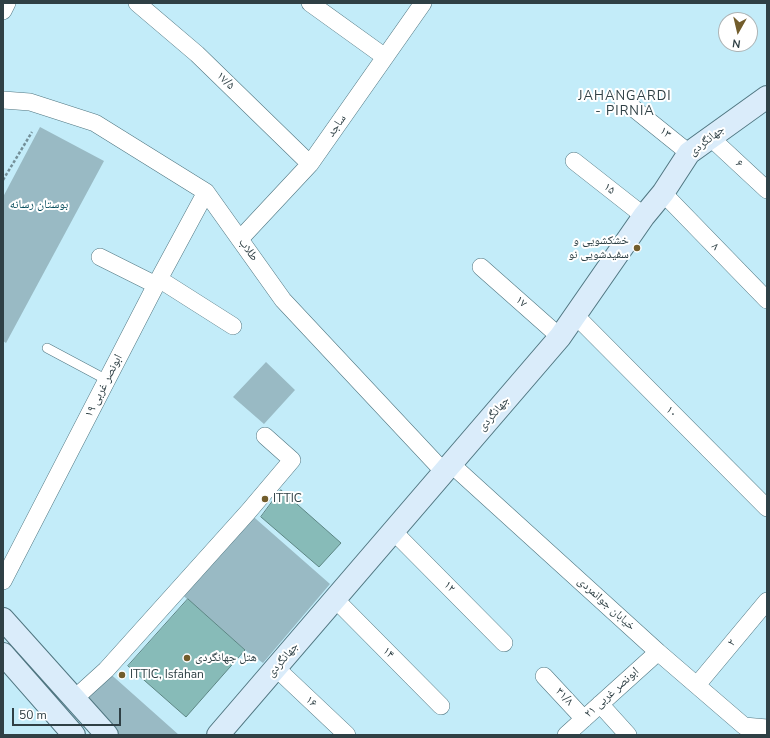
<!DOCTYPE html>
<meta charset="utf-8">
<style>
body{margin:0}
#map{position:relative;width:770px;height:738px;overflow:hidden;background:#c3ecf9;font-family:"Nunito Sans",sans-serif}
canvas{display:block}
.frame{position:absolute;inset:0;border:4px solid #2f4045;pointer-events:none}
.north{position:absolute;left:718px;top:12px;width:40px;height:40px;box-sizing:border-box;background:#fff;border:1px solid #acb3b5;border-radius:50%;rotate:188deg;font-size:11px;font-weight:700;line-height:16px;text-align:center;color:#2f4045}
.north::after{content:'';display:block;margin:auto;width:14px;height:18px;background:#725d2c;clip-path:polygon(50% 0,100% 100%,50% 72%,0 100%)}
.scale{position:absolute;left:12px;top:708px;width:109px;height:18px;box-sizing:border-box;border:2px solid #2f4045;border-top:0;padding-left:5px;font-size:12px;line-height:14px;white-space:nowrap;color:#2f4045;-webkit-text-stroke:3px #fff;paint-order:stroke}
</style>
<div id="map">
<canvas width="770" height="738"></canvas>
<div class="frame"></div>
<div class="north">N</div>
<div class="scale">50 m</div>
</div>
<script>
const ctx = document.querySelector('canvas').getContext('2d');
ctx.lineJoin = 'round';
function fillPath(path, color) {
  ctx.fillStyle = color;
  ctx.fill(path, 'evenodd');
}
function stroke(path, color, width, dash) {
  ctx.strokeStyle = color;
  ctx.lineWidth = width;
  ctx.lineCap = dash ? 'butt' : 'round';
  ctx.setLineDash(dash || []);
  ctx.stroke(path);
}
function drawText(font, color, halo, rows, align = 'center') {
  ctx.font = font + ' "Nunito Sans","Noto Naskh Arabic",sans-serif';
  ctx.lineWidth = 4;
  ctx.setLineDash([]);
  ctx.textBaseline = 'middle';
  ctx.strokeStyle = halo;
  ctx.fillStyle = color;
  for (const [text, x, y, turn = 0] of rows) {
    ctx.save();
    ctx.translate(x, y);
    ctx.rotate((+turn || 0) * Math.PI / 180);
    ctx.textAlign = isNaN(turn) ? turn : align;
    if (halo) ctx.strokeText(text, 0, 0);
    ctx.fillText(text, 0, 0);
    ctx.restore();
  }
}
const green = new Path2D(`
 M40,127L104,161L6,343L3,341V197Z
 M266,362L295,390L264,424L233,397Z
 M248,512L330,584L263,663L245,650L178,591Z
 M106,670L179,735H107L74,699Z`);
const building = new Path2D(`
 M281,490L341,543L319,567L261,517Z
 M188,599L245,650L186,717L128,666Z`);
const path = new Path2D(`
 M3,180L32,132`);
const lane = new Path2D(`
 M47,348L107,380`);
const street = new Path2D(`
 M137,3L197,54L310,164
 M310,3L385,57
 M3,11L7,3
 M622,99L689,153
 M3,100L30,102L95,123L206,192L283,300L444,472
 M711,138L767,190
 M574,161L644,216
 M663,193L767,300
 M240,239L310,164L423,3
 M100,257L156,285
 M481,267L560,337
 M159,279L233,326
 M575,315L767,508
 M451,464L658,652L744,726L767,728
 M393,531L504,643
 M3,581L159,279L206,192
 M335,599L441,706
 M276,668L347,735
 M544,676L584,719
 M697,685L767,601
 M74,699L106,670L248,512L292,460L265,436
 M600,704L628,735
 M566,735L658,652`);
const secondary = new Path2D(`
 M3,619L107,735
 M3,654L74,735
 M218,735L560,337L644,216L663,193L689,153L767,97`);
const markers = [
 [637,248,4,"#725d2c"],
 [265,499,4,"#725d2c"],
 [187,658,4,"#725d2c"],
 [122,675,4,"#725d2c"]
];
const streetNames = [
 ["۱۷/۵",225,81,44],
 ["ساجد",337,126,-55],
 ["۱۳",665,133,39],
 ["جهانگردی",707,141,-38],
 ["۶",739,164,43],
 ["۱۵",609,189,38],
 ["۸",715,247,46],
 ["طلاب",248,250,54],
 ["۱۷",521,302,41],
 ["ابونصر غربی ۱۹",104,386,-63],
 ["۱۰",671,412,45],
 ["جهانگردی",494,414,-49],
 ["۱۲",449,587,46],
 ["خیابان جوانمردی",606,604,42],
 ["۲",732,643,-50],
 ["۱۴",388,653,45],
 ["جهانگردی",283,660,-49],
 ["ابونصر غربی ۲۱",612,693,-42],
 ["۳۱/۸",564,697,47],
 ["۱۶",311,702,43]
];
const parkNames = [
 ["بوستان رسانه",39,205]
];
const poiNames = [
 ["خشکشویی و",629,241,"right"],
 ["سفیدشویی نو",629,255,"right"],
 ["ITTIC",273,499],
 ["هتل جهانگردی",195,658],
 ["ITTIC, Isfahan",130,675]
];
const neighbourhoodNames = [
 ["JAHANGARDI",625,97],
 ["- PIRNIA",625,112]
];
fillPath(green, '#99bac4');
fillPath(building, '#87bbb8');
stroke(building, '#5d8684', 1);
stroke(lane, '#507681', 10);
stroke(street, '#507681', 18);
stroke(secondary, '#507681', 24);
stroke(path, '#749099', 2.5, [3, 2]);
stroke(lane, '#fff', 9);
stroke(street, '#fff', 17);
stroke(secondary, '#daecfa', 22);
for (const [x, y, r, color] of markers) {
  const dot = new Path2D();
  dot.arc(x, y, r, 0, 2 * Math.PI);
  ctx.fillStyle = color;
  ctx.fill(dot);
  stroke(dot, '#fff', 1.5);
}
drawText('12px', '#2f4045', '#fff', streetNames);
drawText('12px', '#064d5c', '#fff', parkNames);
drawText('12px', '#2f4045', '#fff', poiNames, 'left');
ctx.letterSpacing = '1px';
drawText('13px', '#2f4045', '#fff', neighbourhoodNames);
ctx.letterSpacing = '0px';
</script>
